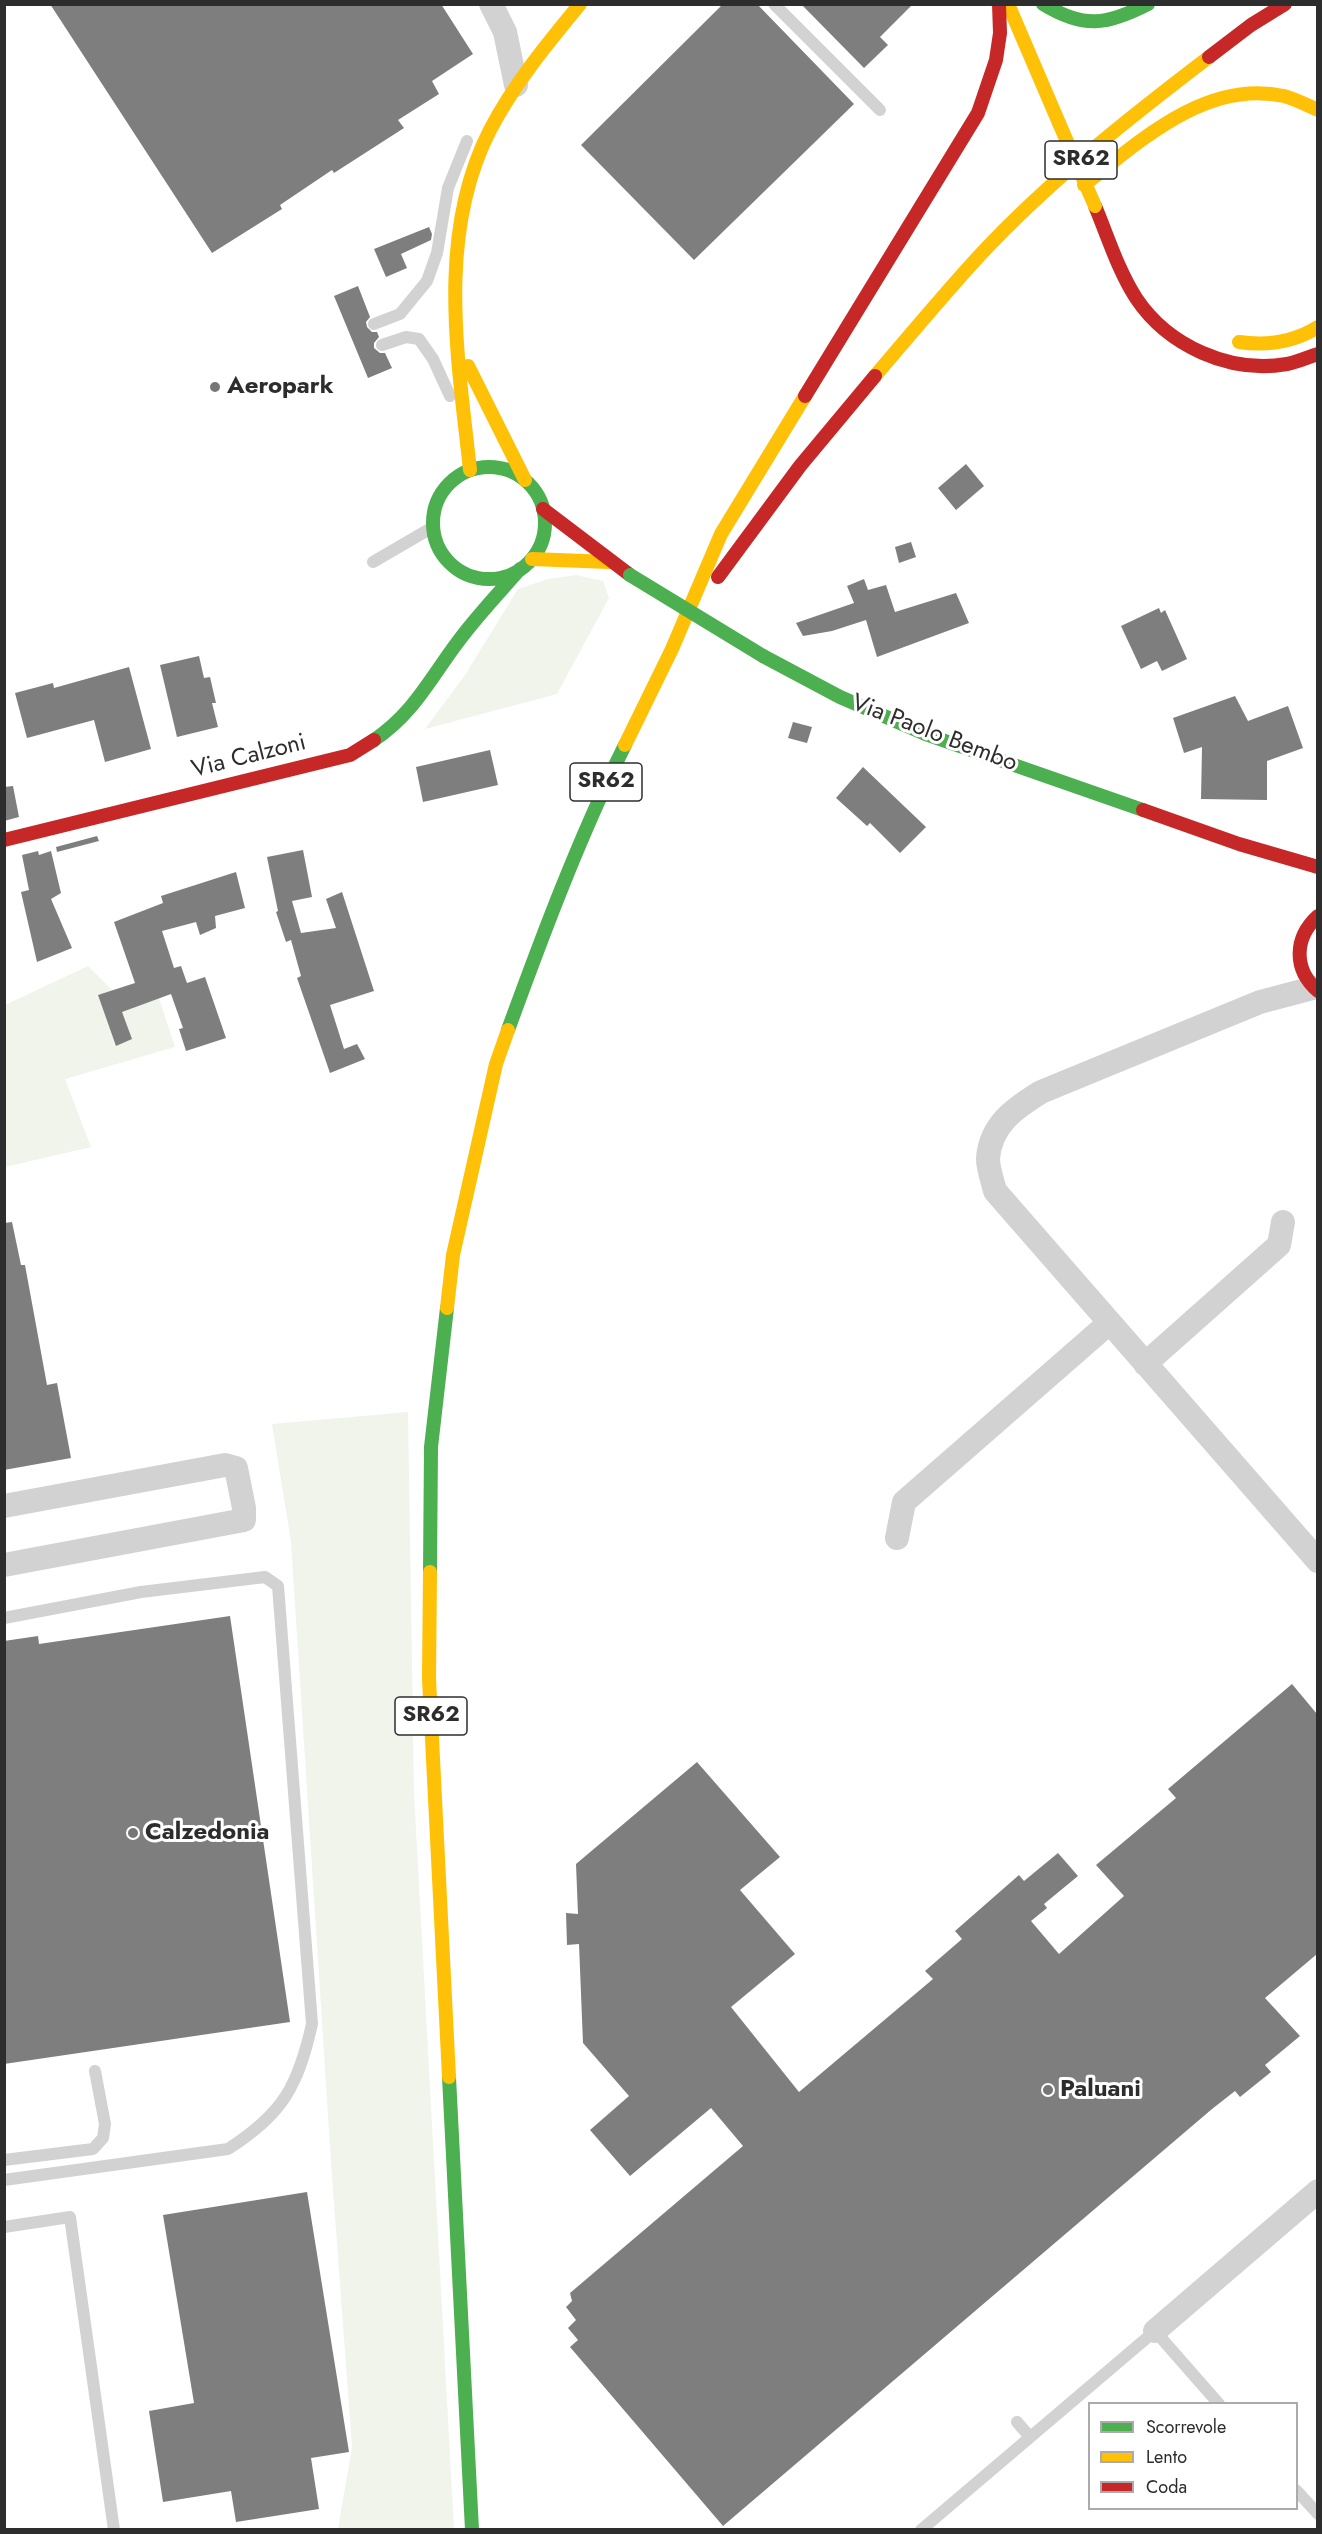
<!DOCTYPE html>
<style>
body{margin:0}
#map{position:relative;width:1322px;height:2534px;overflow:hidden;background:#fff;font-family:Jost,sans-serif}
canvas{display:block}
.frame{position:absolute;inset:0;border:6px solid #2d2d2d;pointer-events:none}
.legend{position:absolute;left:1088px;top:2402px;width:210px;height:108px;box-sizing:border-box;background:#fff;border:2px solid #ababab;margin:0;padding:8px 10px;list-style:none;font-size:18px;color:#2d2d2d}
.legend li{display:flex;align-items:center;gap:12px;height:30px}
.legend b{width:30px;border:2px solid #ababab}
</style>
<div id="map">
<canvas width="1322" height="2534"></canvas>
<div class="frame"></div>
<ul class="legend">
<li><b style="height:8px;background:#4caf50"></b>Scorrevole</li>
<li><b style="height:8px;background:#ffc107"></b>Lento</li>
<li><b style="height:8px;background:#c62828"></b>Coda</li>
</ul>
</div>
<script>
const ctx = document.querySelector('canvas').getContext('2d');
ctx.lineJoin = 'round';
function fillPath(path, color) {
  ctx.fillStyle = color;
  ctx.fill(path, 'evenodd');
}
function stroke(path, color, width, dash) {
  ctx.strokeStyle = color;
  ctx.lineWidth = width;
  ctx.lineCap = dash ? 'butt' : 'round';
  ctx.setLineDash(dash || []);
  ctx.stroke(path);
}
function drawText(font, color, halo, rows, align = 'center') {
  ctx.font = font + ' Jost,sans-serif';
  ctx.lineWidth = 6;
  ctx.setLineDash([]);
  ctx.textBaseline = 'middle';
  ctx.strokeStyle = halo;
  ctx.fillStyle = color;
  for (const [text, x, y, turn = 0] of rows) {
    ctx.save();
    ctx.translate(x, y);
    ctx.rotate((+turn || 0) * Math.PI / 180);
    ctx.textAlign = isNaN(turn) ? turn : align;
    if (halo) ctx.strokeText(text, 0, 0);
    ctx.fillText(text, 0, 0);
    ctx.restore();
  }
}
const green = new Path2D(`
 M576,575L603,581L609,598L557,694L425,729L465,675L518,589L548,579Z
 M88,966L130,1008L159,998L175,1047L65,1079L91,1147L5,1167V1005Z
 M408,1412L414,1793L454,2529H338L352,2447L331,2162L291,1542L272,1424Z`);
const building = new Path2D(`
 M50,4H441L473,54L432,81L439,94L398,120L404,128L334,173L332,170L280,205L282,209L212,253Z
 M723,4H757L854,104L694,260L581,145Z
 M801,4H913L880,37L888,45L864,68Z
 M429,227L432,234L431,240L401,254L407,268L386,277L374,249Z
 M358,286L370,317L366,322L367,327L372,332H377L379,337L374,343V348L380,353H385L392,368L368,378L334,296Z
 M966,464L984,486L956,510L938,488Z
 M911,542L916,557L899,563L895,547Z
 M864,579L868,590L886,585L895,612L956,593L969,623L877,657L866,620L832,631L803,636L796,623L854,603L847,586Z
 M1159,608L1161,613L1165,610L1187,659L1162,671L1157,661L1141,669L1121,626Z
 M199,656L204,678L210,677L216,703H212L218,727L177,737L160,665Z
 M129,667L151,749L105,762L94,720L27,738L15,693L53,683L54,688Z
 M1235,696L1248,721L1288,706L1303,748L1267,761V800L1201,799L1202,747L1184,753L1173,718Z
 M793,722L812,727L807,743L788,738Z
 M490,750L498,785L423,802L416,767Z
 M863,767L926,827L900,853L870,823L867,826L836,798Z
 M13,786L19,817L4,821V787Z
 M97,836L99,841L57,852L56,847Z
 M303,850L312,897L292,901L301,933L336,928L326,899L342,892L374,991L330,1005L344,1049L357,1044L365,1059L330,1073L297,978L301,976L291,940L286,942L276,912L278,911L267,857Z
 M38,851L39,855L51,851L61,893L51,899L72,948L37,962L21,892L29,890L22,855Z
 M236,872L245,908L215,916L216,928L200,935L196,922L162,931L174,968L181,966L187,983L205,977L226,1038L186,1051L179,1029L183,1028L171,994L122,1012L132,1039L116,1046L98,995L135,983L114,922L163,903L161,896Z
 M12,1222L21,1265H25L47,1385L57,1383L71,1458L4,1470V1223Z
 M230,1616L290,2022L4,2064V1641L38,1636L39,1644Z
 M1292,1684L1317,1714V1954L1265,1998L1300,2036L1265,2065L1271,2072L1240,2097L1235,2091L1212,2109L723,2526L570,2347L578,2340L568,2328L576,2320L566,2307L572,2301L570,2293L743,2146L711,2108L630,2176L590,2130L629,2096L583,2043L579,1944L567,1945L566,1913L578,1914L576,1864L697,1762L780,1857L740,1890L795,1954L731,2007L799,2092L933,1979L925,1971L962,1939L955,1931L1019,1875L1024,1881L1058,1853L1078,1876L1044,1904L1047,1908L1031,1921L1059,1954L1124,1896L1096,1865L1176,1798L1168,1789Z
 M307,2192L349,2452L311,2458L319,2509L236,2522L231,2491L163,2502L149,2411L194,2403L163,2215Z`);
const lane = new Path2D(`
 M774,4L880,110
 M374,324L400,314L427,281L437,253L448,188L467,141
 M382,345L406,337L419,339L433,359L450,396
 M373,562L433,527
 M4,1618L141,1592L265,1577L278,1586L312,2024C298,2086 283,2114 228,2149L4,2180
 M4,2160L93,2149L103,2138L105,2124L95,2071
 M4,2227L70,2217L114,2530
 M1017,2422L1030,2437
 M1296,2490L1318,2514
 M921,2530L1155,2331L1219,2404`);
const street = new Path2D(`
 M491,4L505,32L516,85
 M1313,988L1260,1002L1041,1092C1015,1108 990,1125 988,1159C988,1169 993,1182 995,1191L1318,1561
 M1145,1364L1279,1245L1283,1222
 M4,1506L225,1465L236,1468L244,1508V1520L4,1565
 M897,1538L904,1502L1109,1323
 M1155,2331L1318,2191`);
const fast = new Path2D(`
 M1043,4C1084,29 1107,25 1148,4
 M433 523a56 56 0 1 1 112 0a56 56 0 1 1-112 0Z
 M763,656L840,697L928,735L1143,810
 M374,740C413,714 430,679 457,643C476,617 499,593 520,569
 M508,1030C543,934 579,838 625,745
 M430,1572L431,1447L447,1308
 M449,2077L472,2530`);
const slow = new Path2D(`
 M1008,4L1059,123
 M1084,185C1140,141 1206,79 1284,96C1295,99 1307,105 1318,110
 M1239,342C1267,346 1294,342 1318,327
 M468,366L525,480
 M875,376C910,335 944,294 980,255C1049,181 1129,118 1209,57
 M470,470C458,358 436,235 490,130C514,84 547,44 580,4
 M532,559L609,562
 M625,745L672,649L721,534L805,396
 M447,1308L453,1255L496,1064L508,1030
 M430,1572L429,1679L449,2077`);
const jam = new Path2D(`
 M1209,57L1251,25L1285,4
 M1095,206C1108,237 1118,270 1136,298C1168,346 1230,374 1287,364C1298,362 1308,357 1318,354
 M805,396L978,113L996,60L1000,33L999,4
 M543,509L630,575
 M718,577L800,466L875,376
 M1143,810L1239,844L1318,867
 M4,840L350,755L374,740
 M1318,916C1294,938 1293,969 1318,991`);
const fastBridge = new Path2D(`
 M630,575L763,656`);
const slowBridge = new Path2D(`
 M1059,123L1095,206`);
const markers = [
 [215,387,6,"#767676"],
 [133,1833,6,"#767676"],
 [1048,2090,6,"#767676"]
];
const shields = [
 [1081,160,72],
 [606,782,72],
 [431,1716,72]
];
const shieldNames = [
 ["SR62",1081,160],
 ["SR62",606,782],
 ["SR62",431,1716]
];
const poiNames = [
 ["Aeropark",227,387],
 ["Calzedonia",145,1833],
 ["Paluani",1060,2090]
];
const streetNames = [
 ["Via Paolo Bembo",934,734,21],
 ["Via Calzoni",249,757,-14]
];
fillPath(green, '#f1f4eb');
fillPath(building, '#7e7e7e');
stroke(lane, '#d2d2d2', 12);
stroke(street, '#d2d2d2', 24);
stroke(fast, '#4caf50', 14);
stroke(slow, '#ffc107', 14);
stroke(jam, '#c62828', 14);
stroke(fastBridge, '#4caf50', 14);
stroke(slowBridge, '#ffc107', 14);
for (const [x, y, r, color] of markers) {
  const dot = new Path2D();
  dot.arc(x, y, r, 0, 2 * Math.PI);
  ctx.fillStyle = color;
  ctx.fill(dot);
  stroke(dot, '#fff', 2);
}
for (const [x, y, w] of shields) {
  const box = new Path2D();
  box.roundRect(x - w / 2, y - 19, w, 38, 4.5);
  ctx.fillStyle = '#fff';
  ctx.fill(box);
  stroke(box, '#2d2d2d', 1.5);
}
drawText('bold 22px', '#2d2d2d', null, shieldNames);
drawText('bold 24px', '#2d2d2d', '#fff', poiNames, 'left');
drawText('24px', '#2d2d2d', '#fff', streetNames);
</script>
